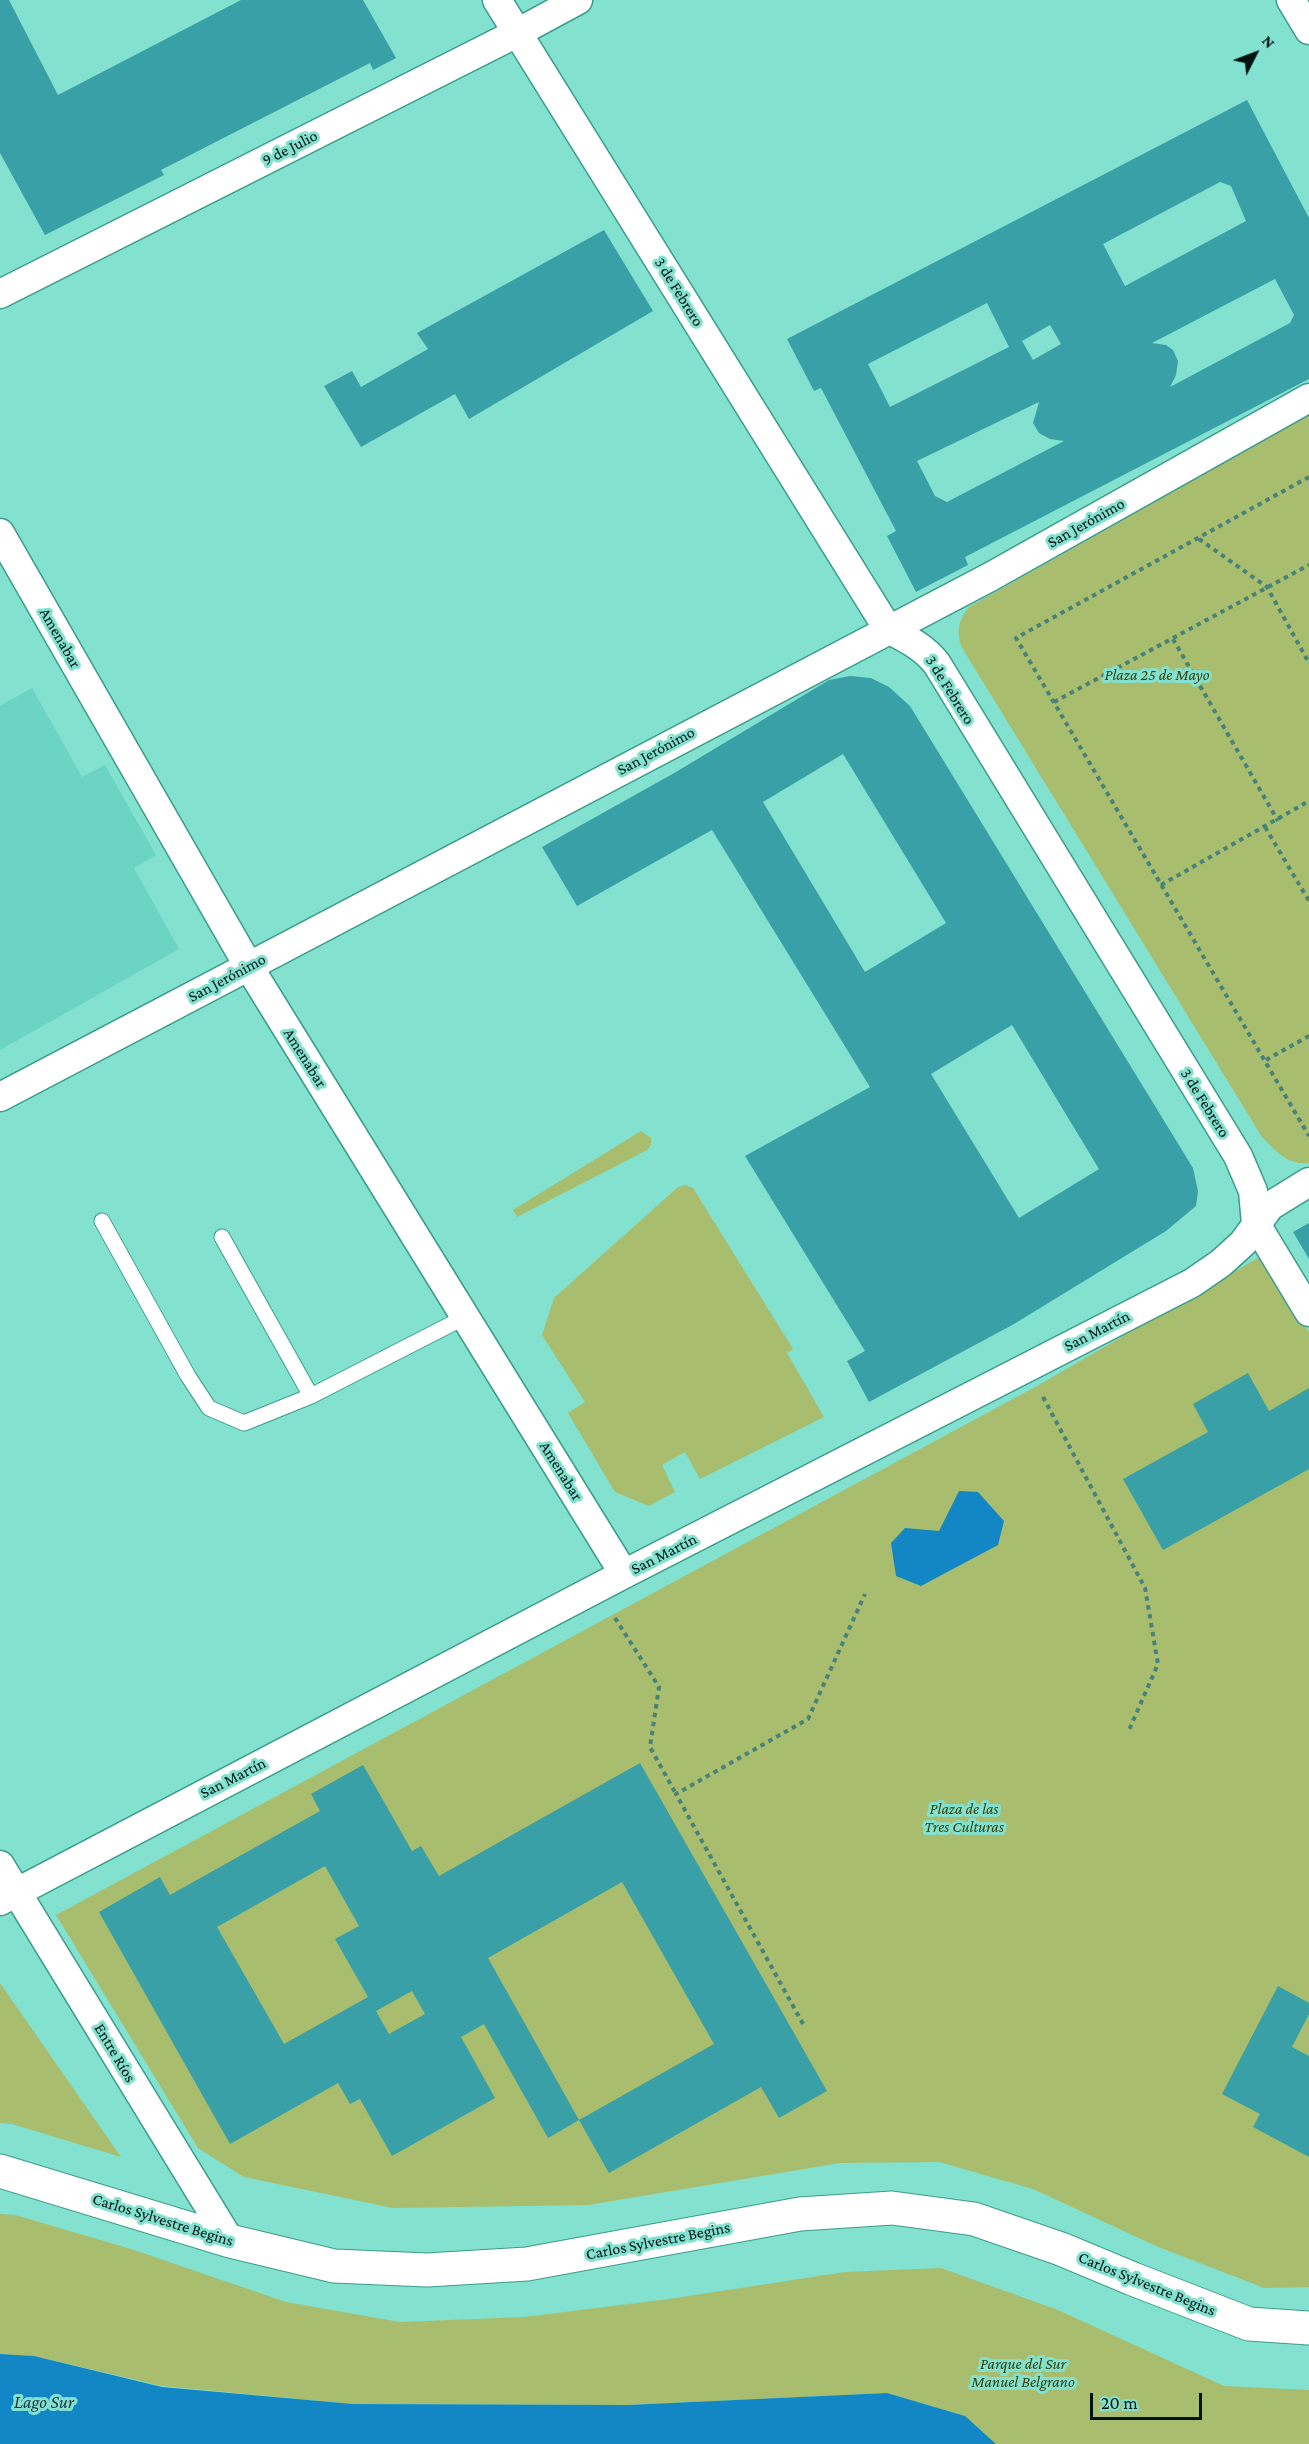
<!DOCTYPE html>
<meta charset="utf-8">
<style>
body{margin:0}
#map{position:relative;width:1309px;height:2444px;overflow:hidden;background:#83e1d0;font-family:"Crimson Pro",serif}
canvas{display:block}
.north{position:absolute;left:1225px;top:24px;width:60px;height:60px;-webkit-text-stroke:4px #83e1d0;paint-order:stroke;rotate:48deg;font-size:16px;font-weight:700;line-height:24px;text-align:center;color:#01130f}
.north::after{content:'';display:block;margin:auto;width:21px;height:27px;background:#01130f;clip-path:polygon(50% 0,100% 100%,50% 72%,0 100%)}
.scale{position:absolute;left:1090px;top:2393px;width:112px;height:27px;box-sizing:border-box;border:3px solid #01130f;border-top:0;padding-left:8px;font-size:18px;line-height:21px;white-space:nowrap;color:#01130f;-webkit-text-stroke:4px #83e1d0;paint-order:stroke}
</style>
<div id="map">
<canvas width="1309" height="2444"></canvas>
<div class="north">N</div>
<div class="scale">20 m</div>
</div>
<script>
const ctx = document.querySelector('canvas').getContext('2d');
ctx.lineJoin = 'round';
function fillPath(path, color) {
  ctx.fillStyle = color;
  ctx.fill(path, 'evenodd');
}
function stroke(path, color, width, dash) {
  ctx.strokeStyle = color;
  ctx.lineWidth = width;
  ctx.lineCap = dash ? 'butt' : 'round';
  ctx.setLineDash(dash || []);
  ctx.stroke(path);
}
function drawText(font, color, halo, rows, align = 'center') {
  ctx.font = font + ' "Crimson Pro",serif';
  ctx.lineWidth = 6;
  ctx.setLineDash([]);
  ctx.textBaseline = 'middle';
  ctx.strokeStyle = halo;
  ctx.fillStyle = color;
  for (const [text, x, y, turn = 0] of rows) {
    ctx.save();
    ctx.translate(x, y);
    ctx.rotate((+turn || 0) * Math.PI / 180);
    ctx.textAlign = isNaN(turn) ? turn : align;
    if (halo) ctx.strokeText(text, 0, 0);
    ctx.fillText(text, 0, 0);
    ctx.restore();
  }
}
const built = new Path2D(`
 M32,688L82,777L105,765L156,855L134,868L179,949L0,1050V706Z`);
const green = new Path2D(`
 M1309,415V1163C1287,1165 1277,1152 1262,1137L961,646C956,629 959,620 969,607Z
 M641,1131L651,1138V1145L647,1150L517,1217L513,1210Z
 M685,1185L693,1188L793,1349L787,1353L824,1417L700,1479L685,1452L662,1465L675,1492L649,1506L615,1492L568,1413L585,1402L542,1335L554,1298L678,1187Z
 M1263,1255L1309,1332V2287L1264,2288L1156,2246L1033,2189L939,2162L840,2163L588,2205L393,2208L244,2177L198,2148L56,1915L1037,1386Z
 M0,1983L121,2157L12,2124L0,2123Z
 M0,2214L15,2215L131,2249L286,2302L400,2322L524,2317L669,2299L845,2272L941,2268L1058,2310L1224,2386L1309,2390V2444H996L965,2416L887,2393L628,2405L353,2404L162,2386L34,2356L0,2354Z`);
const water = new Path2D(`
 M959,1491L978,1492L1004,1521L998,1545L921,1586L896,1576L891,1543L905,1528L939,1531Z
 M0,2354L34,2356L162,2387L353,2404L628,2405L887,2393L965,2416L996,2444H0Z`);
const building = new Path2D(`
 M0,0H9L58,95L241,0H363L396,58L373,70L370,63L161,170L164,175L45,235L0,153Z
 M1247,100L1309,218V379L965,557L968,565L916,592L887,536L896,531L821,388L814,391L787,339ZM1220,182L1231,186L1246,221L1125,286L1103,244ZM1275,279L1294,315L1290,323L1170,387L1176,375L1178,361L1173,350L1166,345L1152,343ZM987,303L1009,347L890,407L868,364ZM1050,325L1061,344L1033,360L1022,341ZM1039,402L1033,423L1039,433L1050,439L1064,441L947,502L935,496L917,461Z
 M604,230L653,311L469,419L455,394L361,447L324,386L352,371L361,387L428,349L417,333Z
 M850,676L871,678L889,687L910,706L1193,1168L1198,1191L1196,1206L1166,1231L1014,1324L869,1402L847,1361L865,1351L745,1156L870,1087L712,830L577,906L542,847L676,772L829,680ZM843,754L946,923L865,972L763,802ZM1012,1025L1099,1169L1019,1218L931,1074Z
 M1309,1223V1259L1293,1232Z
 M1248,1373L1269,1411L1309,1388V1469L1163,1550L1123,1479L1208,1432L1193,1404Z
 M640,1763L827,2091L779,2118L761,2087L609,2173L579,2120L714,2044L622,1882L488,1958L579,2120L548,2138L484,2024L461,2037L495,2098L392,2156L360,2099L350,2104L338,2083L230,2144L99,1912L160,1877L170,1895L320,1811L311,1794L363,1765L412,1851L421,1846L439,1876ZM325,1866L359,1926L335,1939L368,1997L284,2044L217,1927ZM412,1991L425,2014L389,2034L376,2011Z
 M1278,1986L1309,2003V2014L1292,2047L1309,2056V2157L1253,2127L1260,2114L1222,2094Z`);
const path = new Path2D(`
 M1309,477L1016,638L1309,1136
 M1199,539L1267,587L1309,663
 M1173,639L1278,821
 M1054,702L1309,565
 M1265,827L1309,901
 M1161,885L1309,801
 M1266,1060L1309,1036
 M1043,1397L1145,1588L1158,1664L1129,1730
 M615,1618L659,1687L650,1747L676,1794
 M803,2024L676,1794L808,1719L865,1594`);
const service = new Path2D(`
 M102,1221L188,1376L209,1408L244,1423L311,1396L465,1317
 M222,1237L311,1396`);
const minor = new Path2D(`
 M497,0L888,629C907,639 924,647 937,664L1238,1156L1253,1191L1256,1224L1309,1312
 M1291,0L1309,30
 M0,294L517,33L578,0
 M0,533L249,967L624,1574
 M0,1097L990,577L1309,398
 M0,1865L230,2241
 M0,1901L624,1574L1192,1283L1221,1263L1243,1243L1270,1206L1309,1182`);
const secondary = new Path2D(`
 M0,2171L230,2241L334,2266L427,2270L527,2264L800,2214L892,2208L974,2219L1061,2249L1133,2279L1249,2324L1309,2328`);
const streetNames = [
 ["9 de Julio",290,148,-27],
 ["3 de Febrero",679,292,58],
 ["San Jerónimo",1086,523,-29],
 ["Amenabar",60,638,60],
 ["3 de Febrero",950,690,58],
 ["San Jerónimo",656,751,-28],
 ["San Jerónimo",227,978,-28],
 ["Amenabar",305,1058,58],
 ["3 de Febrero",1205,1103,58],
 ["San Martín",1097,1331,-27],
 ["Amenabar",561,1471,58],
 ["San Martín",664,1554,-27],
 ["San Martín",233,1778,-27],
 ["Entre Ríos",115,2053,59],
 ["Carlos Sylvestre Begins",163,2220,17],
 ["Carlos Sylvestre Begins",658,2241,-11],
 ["Carlos Sylvestre Begins",1147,2284,22]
];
const parkNames = [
 ["Plaza 25 de Mayo",1157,675],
 ["Plaza de las",964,1809],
 ["Tres Culturas",964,1827],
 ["Parque del Sur",1023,2364],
 ["Manuel Belgrano",1023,2382]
];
const waterNames = [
 ["Lago Sur",44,2402]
];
fillPath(built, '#6bd4c2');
fillPath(green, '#a8bd6d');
fillPath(water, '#1386c5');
fillPath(building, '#38a0a6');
stroke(service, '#3b9c8c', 17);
stroke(minor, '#3b9c8c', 31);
stroke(secondary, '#3b9c8c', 35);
stroke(path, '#478378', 4, [4.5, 4.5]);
stroke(service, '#fff', 15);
stroke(minor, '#fff', 28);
stroke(secondary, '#fff', 33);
drawText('16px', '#01130f', '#83e1d0', streetNames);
drawText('italic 16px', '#37430a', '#83e1d0', parkNames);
drawText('italic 18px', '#1d3342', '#83e1d0', waterNames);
</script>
